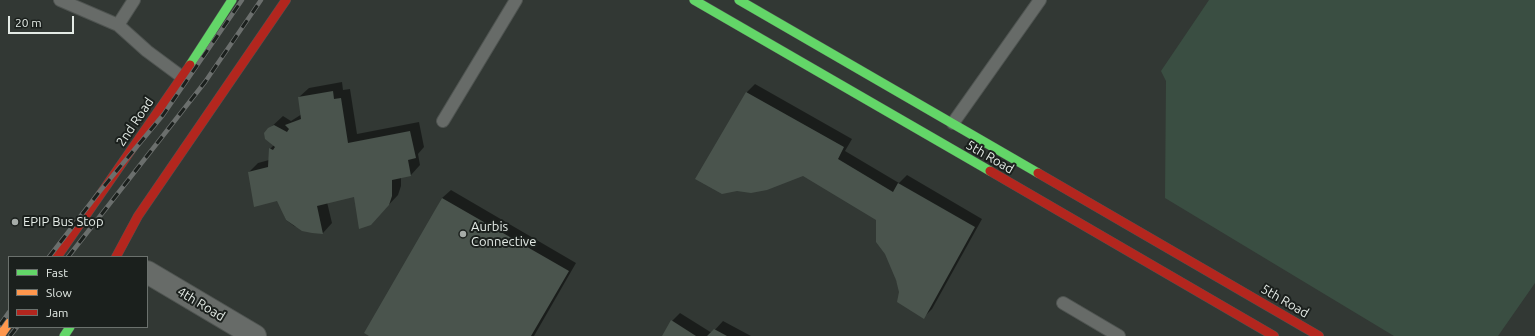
<!DOCTYPE html>
<style>
body{margin:0}
#map{position:relative;width:1535px;height:336px;overflow:hidden;background:#323834;font-family:Ubuntu,sans-serif}
canvas{display:block}
.legend{position:absolute;left:8px;top:256px;width:140px;height:72px;box-sizing:border-box;background:#1b201d;border:1px solid #6b716d;margin:0;padding:5px 7px;list-style:none;font-size:12px;color:#e4ebe6}
.legend li{display:flex;align-items:center;gap:8px;height:20px}
.legend b{width:20px;border:1px solid #6b716d}
.scale{position:absolute;left:8px;top:16px;width:66px;height:18px;box-sizing:border-box;border:2px solid #e4ebe6;border-top:0;padding-left:5px;font-size:12px;line-height:14px;white-space:nowrap;color:#e4ebe6;-webkit-text-stroke:3px #1b201d;paint-order:stroke}
</style>
<div id="map">
<canvas width="1535" height="336"></canvas>
<ul class="legend">
<li><b style="height:5px;background:#63d668"></b>Fast</li>
<li><b style="height:5px;background:#ff974d"></b>Slow</li>
<li><b style="height:5px;background:#b3261e"></b>Jam</li>
</ul>
<div class="scale">20 m</div>
</div>
<script>
const ctx = document.querySelector('canvas').getContext('2d');
ctx.lineJoin = 'round';
function fillPath(path, color) {
  ctx.fillStyle = color;
  ctx.fill(path, 'evenodd');
}
function stroke(path, color, width, dash) {
  ctx.strokeStyle = color;
  ctx.lineWidth = width;
  ctx.lineCap = dash ? 'butt' : 'round';
  ctx.setLineDash(dash || []);
  ctx.stroke(path);
}
function drawText(font, color, halo, rows, align = 'center') {
  ctx.font = font + ' Ubuntu,sans-serif';
  ctx.lineWidth = 4;
  ctx.setLineDash([]);
  ctx.textBaseline = 'middle';
  ctx.strokeStyle = halo;
  ctx.fillStyle = color;
  for (const [text, x, y, turn = 0] of rows) {
    ctx.save();
    ctx.translate(x, y);
    ctx.rotate((+turn || 0) * Math.PI / 180);
    ctx.textAlign = isNaN(turn) ? turn : align;
    if (halo) ctx.strokeText(text, 0, 0);
    ctx.fillText(text, 0, 0);
    ctx.restore();
  }
}
const green = new Path2D(`
 M1209,0H1535V283L1498,336H1394L1165,198L1166,81L1161,71Z`);
const shadow = new Path2D(`
 M342,82L343,90L350,89L357,134L419,122L424,147L418,154L420,165L411,175L401,177V186L398,195L380,214L355,196L327,202L332,223L323,233L312,232L294,226L286,220L278,200L249,172L258,163L269,160L270,149L274,145L269,129L283,116L291,121L302,114L299,97L309,88Z
 M755,84L852,139L845,151L899,183L907,175L982,219L932,309L924,317L900,292L877,219L803,174L697,179L747,92Z
 M451,190L576,263L534,336H371L442,198Z
 M680,313L712,333L723,321L751,336H663L672,321Z`);
const building = new Path2D(`
 M333,91L334,99L341,98L348,143L410,131L416,158L408,160L411,176L392,180V196L389,205L371,225L359,229L354,197L317,206L323,234L312,233L302,231L286,220L277,201L254,207L248,172L268,167L269,148L273,150L275,147L265,139L264,133L268,128L274,125L287,132L289,129L285,125L301,119L298,97Z
 M746,92L844,147L838,159L893,192L898,183L975,227L924,319L897,302L899,292L896,280L885,254L876,242V220L803,176L767,190L751,193L737,191L722,194L695,179Z
 M442,198L569,271L531,336H369L364,333Z
 M671,320L696,336H662Z
 M714,329L727,336H707Z`);
const lane = new Path2D(`
 M60,0L118,25L147,51L182,77
 M118,25L134,0
 M443,121L516,0
 M953,123L1040,0
 M1063,303L1119,336`);
const street = new Path2D(`
 M147,272L255,336`);
const fast = new Path2D(`
 M694,0L990,171
 M739,0L1038,173
 M190,65L232,0
 M64,336L70,327`);
const slow = new Path2D(`
 M0,336L9,323`);
const jam = new Path2D(`
 M990,171L1274,336
 M1038,173L1319,336
 M57,257L190,65
 M116,257L138,216L286,0`);
const rail = new Path2D(`
 M49,257L100,191L163,115L242,0
 M68,257L205,82L261,0
 M0,325L9,312
 M10,336L17,327`);
const markers = [
 [15,222,4,"#a6aca8"],
 [463,234,4,"#a6aca8"]
];
const streetNames = [
 ["2nd Road",135,122,-56],
 ["5th Road",990,157,30],
 ["5th Road",1285,301,30],
 ["4th Road",201,304,31]
];
const poiNames = [
 ["EPIP Bus Stop",23,222],
 ["Aurbis",471,227],
 ["Connective",471,242]
];
fillPath(green, '#3a4e42');
fillPath(shadow, '#0007');
fillPath(building, '#4a544d');
stroke(lane, '#4f5451', 14);
stroke(street, '#4f5451', 24);
stroke(fast, '#4f5451', 10);
stroke(slow, '#4f5451', 10);
stroke(jam, '#4f5451', 10);
stroke(lane, '#676b68', 12);
stroke(street, '#676b68', 22);
stroke(fast, '#63d668', 9);
stroke(slow, '#ff974d', 9);
stroke(jam, '#b3261e', 9);
stroke(rail, '#6b6f6d', 4.5);
stroke(rail, '#1b201d', 3, [9]);
for (const [x, y, r, color] of markers) {
  const dot = new Path2D();
  dot.arc(x, y, r, 0, 2 * Math.PI);
  ctx.fillStyle = color;
  ctx.fill(dot);
  stroke(dot, '#1b201d', 1.5);
}
drawText('13px', '#e4ebe6', '#1b201d', streetNames);
drawText('13px', '#e4ebe6', '#1b201d', poiNames, 'left');
</script>
